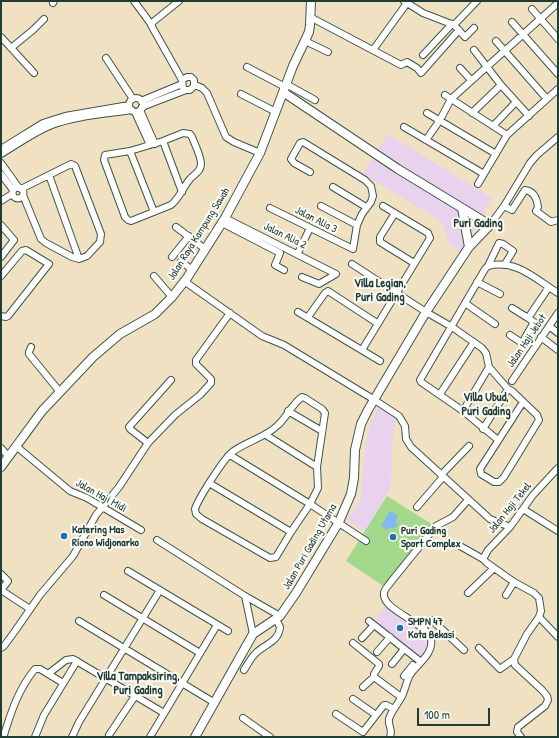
<!DOCTYPE html>
<style>
body{margin:0}
#map{position:relative;width:559px;height:738px;overflow:hidden;background:#f0e1c2;font-family:"Patrick Hand",sans-serif}
canvas{display:block}
.frame{position:absolute;inset:0;border:2px solid #1f3d34;pointer-events:none}
.scale{position:absolute;left:417px;top:708px;width:73px;height:18px;box-sizing:border-box;border:2px solid #1f3d34;border-top:0;padding-left:5px;font-size:12px;line-height:14px;white-space:nowrap;color:#1f3d34;-webkit-text-stroke:3px #fdfcf7;paint-order:stroke}
</style>
<div id="map">
<canvas width="559" height="738"></canvas>
<div class="frame"></div>
<div class="scale">100 m</div>
</div>
<script>
const ctx = document.querySelector('canvas').getContext('2d');
ctx.lineJoin = 'round';
function fillPath(path, color) {
  ctx.fillStyle = color;
  ctx.fill(path, 'evenodd');
}
function stroke(path, color, width, dash) {
  ctx.strokeStyle = color;
  ctx.lineWidth = width;
  ctx.lineCap = dash ? 'butt' : 'round';
  ctx.setLineDash(dash || []);
  ctx.stroke(path);
}
function drawText(font, color, halo, rows, align = 'center') {
  ctx.font = font + ' "Patrick Hand",sans-serif';
  ctx.lineWidth = 4;
  ctx.setLineDash([]);
  ctx.textBaseline = 'middle';
  ctx.strokeStyle = halo;
  ctx.fillStyle = color;
  for (const [text, x, y, turn = 0] of rows) {
    ctx.save();
    ctx.translate(x, y);
    ctx.rotate((+turn || 0) * Math.PI / 180);
    ctx.textAlign = isNaN(turn) ? turn : align;
    if (halo) ctx.strokeText(text, 0, 0);
    ctx.fillText(text, 0, 0);
    ctx.restore();
  }
}
const built = new Path2D(`
 M388,134L492,198L461,251L446,242L448,238L441,221L363,174Z
 M379,405L396,416L392,442L391,487L365,532L347,520L361,499L364,454L370,425Z
 M386,604L426,632L428,637V644L420,660L374,623Z`);
const green = new Path2D(`
 M387,496L433,525L385,587L346,561Z`);
const water = new Path2D(`
 M390,511L398,516L396,520L397,526L393,529L390,527L388,530L381,526Z`);
const street = new Path2D(`
 M134,1L151,24
 M179,1L153,22L151,25L182,80L183,88L186,90H190L194,86V80L191,77H187L182,80
 M404,1L423,13L454,25L465,37L474,28
 M53,3L54,1
 M532,9L558,39
 M310,17L401,65L407,62L417,68L421,73L459,30
 M512,22L558,74
 M454,25L477,1
 M1,37L34,73
 M305,41L328,52
 M496,41L547,99
 M11,48L33,30L44,19
 M373,50L407,3
 M474,50L501,85L529,116
 M423,55L452,24
 M106,58L133,99
 M247,67L285,87
 M460,68L471,80
 M286,84L315,100
 M195,85L202,88L207,93L226,137L234,142L260,153
 M241,94L276,112
 M445,95L507,135
 M129 105a7 7 0 1 1 14 0a7 7 0 1 1-14 0Z
 M141,101L182,84
 M142,107L186,90
 M140,110L155,144
 M135,112L150,145
 M427,113L496,154
 M472,113L501,85
 M493,126L516,102
 M404,127L484,174
 M183,133L190,134L192,137C195,145 201,156 201,164C201,172 194,174 190,179C183,187 180,198 171,205L131,221L128,220L125,217L104,160L105,155L130,151L163,141Z
 M426,140L440,120L451,99L558,3
 M163,141L182,192
 M1,149L43,123L65,116L129,105
 M130,151L154,212
 M1,154C18,144 34,132 52,125C75,116 107,114 132,110
 M1,163L19,188
 M1,174L13,190
 M49,175L79,259
 M478,184L507,135L558,89
 M333,187L366,207
 M12.5 193a5.5 5.5 0 1 1 11 0a5.5 5.5 0 1 1-11 0Z
 M21,189L71,164L75,166L101,234L100,242L87,256L79,259L72,257L46,243L41,239L23,195
 M1,201L12,194
 M321,206L357,225
 M504,206L512,210L525,190C534,191 537,199 538,207L536,211L551,222L558,220
 M270,208L353,249L357,225L362,214L371,202L373,196L371,186L365,180L303,142L300,143L291,159L294,163L310,172
 M395,213L380,237V242L414,263
 M225,218L336,274L319,284L302,277
 M222,223L280,253L275,265L284,270
 M1,225L14,240L1,257
 M490,225L504,206L530,163L537,155L558,137
 M176,227L205,249
 M298,253L310,228
 M172,257L189,236
 M181,261L192,270
 M352,264L426,312L452,327L482,348L486,353L489,367L508,389L483,429
 M488,266C517,259 535,279 558,293
 M1,276L22,251L26,250L49,264L8,316L6,317L1,316
 M154,276L172,297
 M184,281L262,336L284,345L373,399L399,416L405,426L406,439L411,447L490,519L510,527
 M477,282L500,294
 M465,303L495,324
 M512,308L528,318
 M298,312L380,361
 M308,317L325,293L328,291L377,323
 M549,326L558,333
 M510,335L522,343L534,322L528,318L549,287
 M541,337L558,350
 M31,347L29,352V354L60,392
 M362,350L430,238L428,233L383,206
 M512,381L558,313
 M508,389L512,391L537,415L539,420L504,477L499,482H494L481,474L480,469L523,402
 M440,394L474,342
 M302,397L305,398L322,409L325,413L317,467L318,488L310,504L291,532L276,557L270,558L202,519L196,514L195,509C198,499 222,462 230,454C243,442 264,439 278,425C287,417 291,405 302,397Z
 M288,411L322,431
 M463,411L489,367
 M266,435L317,467
 M498,440L463,411L421,382L420,380L485,269L488,266L499,243L503,244L513,251L505,264
 M148,443L130,429L129,427L171,380
 M16,446L70,491L87,498L141,530
 M1,448L9,457
 M230,455L310,504L366,541
 M441,475L469,446
 M209,483L291,532
 M417,507L443,477
 M523,509L558,531
 M157,540L245,596L280,616
 M460,546L483,559
 M128,571L228,631
 M1,574L8,581L2,589L4,592L30,609
 M468,593L494,568
 M104,595L200,653
 M506,595L514,582
 M245,596L253,634
 M539,617L558,637
 M79,621L215,703
 M369,621L421,662
 M423,628L428,621L432,620L464,650
 M362,638L374,625
 M353,643L379,664V666L374,674V677
 M1,648L4,646L15,631L40,595L73,556L96,515L119,487L148,443L175,415L200,395L211,383V379L196,364V360L230,313
 M479,648L500,669L514,659
 M377,652L390,637
 M392,664L404,649
 M244,670C248,664 251,657 257,652C266,644 279,641 280,627L276,619
 M48,674L66,660L73,659L164,713
 M404,676L413,665
 M363,687L374,677L401,697
 M353,699L376,715
 M336,714L363,732L384,705H386L394,709
 M243,718L270,737
 M4,735C11,712 19,688 35,669H40L63,683
 M109,735L135,696
 M35,737L44,715L77,661
 M72,737L79,722L160,590
 M150,737L217,625
 M390,737C393,729 388,727 389,719C391,712 397,705 401,698C405,691 406,682 410,675C417,664 434,654 431,639C426,622 381,610 384,593C384,590 388,586 390,583L436,526L453,517L468,500
 M521,737L517,732L518,727L545,706L548,700L547,696L542,690L515,665L514,659L527,634L539,617L541,611L539,598L534,593L514,582L487,563L483,559L488,550L510,527L533,495L558,468`);
const secondary = new Path2D(`
 M462,208L469,247
 M1,467L42,411L93,357L120,334L155,314L172,297L187,278L225,218L260,153L293,66L309,32L310,25L311,1
 M195,737L253,634L280,616L296,593L339,522L351,494L354,478L355,450L361,424L368,410L426,312L469,247L490,225L398,169L283,92`);
const markers = [
 [64,536,4,"#1f6fb2"],
 [393,537,4,"#1f6fb2"],
 [400,628,4,"#1f6fb2"]
];
const streetNames = [
 ["Jalan Alia 3",316,220,27],
 ["Jalan Raya Kampung Sawah",199,234,-58],
 ["Jalan Alia 2",285,236,26],
 ["Jalan Haji Jebot",527,341,-56],
 ["Jalan Haji Midi",101,496,29],
 ["Jalan Haji Tekel",510,508,-51],
 ["Jalan Puri Gading Utama",310,547,-60]
];
const poiNames = [
 ["Katering Mas",72,530],
 ["Riono Widjonarko",72,543],
 ["Puri Gading",401,531],
 ["Sport Complex",401,544],
 ["SMPN 47",408,622],
 ["Kota Bekasi",408,635]
];
const neighbourhoodNames = [
 ["Puri Gading",478,224],
 ["Villa Legian,",380,284],
 ["Puri Gading",380,298],
 ["Villa Ubud,",486,398],
 ["Puri Gading",486,412],
 ["Villa Tampaksiring,",138,677],
 ["Puri Gading",138,691]
];
fillPath(built, '#e8d2ee');
fillPath(green, '#a2d98b');
fillPath(water, '#81baf2');
stroke(street, '#3e5649', 8);
stroke(secondary, '#3e5649', 10);
stroke(street, '#fff', 6);
stroke(secondary, '#fff', 8);
for (const [x, y, r, color] of markers) {
  const dot = new Path2D();
  dot.arc(x, y, r, 0, 2 * Math.PI);
  ctx.fillStyle = color;
  ctx.fill(dot);
  stroke(dot, '#fdfcf7', 1.5);
}
drawText('11px', '#1f3d34', '#fdfcf7', streetNames);
drawText('bold 11px', '#1f3d34', '#fdfcf7', poiNames, 'left');
drawText('bold 12px', '#1f3d34', '#fdfcf7', neighbourhoodNames);
</script>
